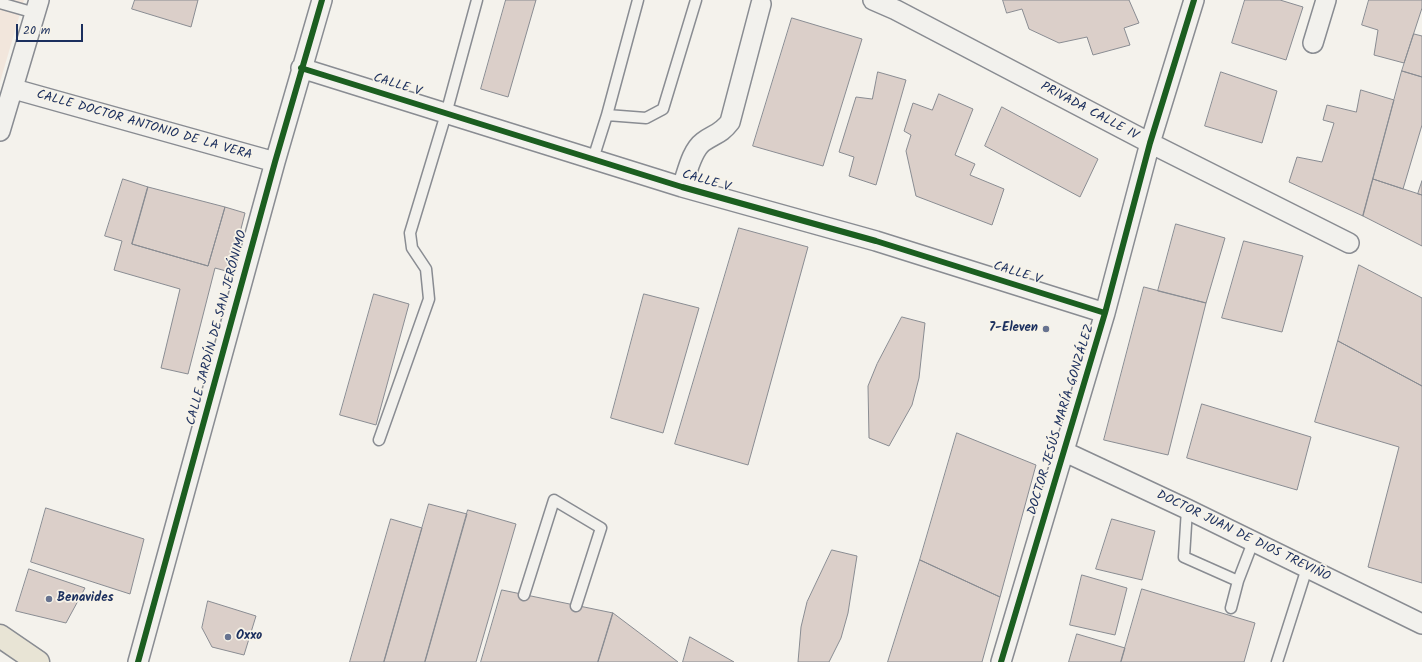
<!DOCTYPE html>
<meta charset="utf-8">
<style>
body{margin:0}
#map{position:relative;width:1422px;height:662px;overflow:hidden;background:#f4f2ec;font-family:Kalam,sans-serif}
canvas{display:block}
.scale{position:absolute;left:16px;top:24px;width:67px;height:18px;box-sizing:border-box;border:2px solid #1b2f5e;border-top:0;padding-left:5px;font-size:12px;line-height:14px;white-space:nowrap;color:#1b2f5e;-webkit-text-stroke:3px #f7f3e8;paint-order:stroke}
</style>
<div id="map">
<canvas width="1422" height="662"></canvas>
<div class="scale">20 m</div>
</div>
<script>
const ctx = document.querySelector('canvas').getContext('2d');
ctx.lineJoin = 'round';
function fillPath(path, color) {
  ctx.fillStyle = color;
  ctx.fill(path, 'evenodd');
}
function stroke(path, color, width, dash) {
  ctx.strokeStyle = color;
  ctx.lineWidth = width;
  ctx.lineCap = dash ? 'butt' : 'round';
  ctx.setLineDash(dash || []);
  ctx.stroke(path);
}
function drawText(font, color, halo, rows, align = 'center') {
  ctx.font = font + ' Kalam,sans-serif';
  ctx.lineWidth = 3.5;
  ctx.setLineDash([]);
  ctx.textBaseline = 'middle';
  ctx.strokeStyle = halo;
  ctx.fillStyle = color;
  for (const [text, x, y, turn = 0] of rows) {
    ctx.save();
    ctx.translate(x, y);
    ctx.rotate((+turn || 0) * Math.PI / 180);
    ctx.textAlign = isNaN(turn) ? turn : align;
    if (halo) ctx.strokeText(text, 0, 0);
    ctx.fillText(text, 0, 0);
    ctx.restore();
  }
}
const built = new Path2D(`
 M0,0H24L0,82Z`);
const building = new Path2D(`
 M135,0H198L191,27L132,9Z
 M506,0H536L508,97L481,89Z
 M1003,0H1129L1139,23L1124,28L1130,45L1093,55L1087,37L1059,43L1029,29L1022,9L1007,13Z
 M1245,0H1280L1303,7L1286,60L1232,43Z
 M1369,0H1422V8L1404,63L1374,55L1378,30L1362,25Z
 M792,18L862,39L823,166L753,146Z
 M1414,34L1422,36V77L1402,71Z
 M1402,71L1422,77V125L1403,189L1373,179Z
 M878,72L906,80L876,185L849,176L854,157L839,152L856,97L872,99Z
 M1221,72L1277,91L1262,143L1205,126Z
 M1361,90L1394,100L1363,216L1289,182L1297,157L1322,162L1334,123L1323,120L1327,105L1356,112Z
 M939,94L973,109L955,155L975,164L970,175L1004,189L992,225L916,196L906,151L911,135L904,131L913,103L932,110Z
 M1002,107L1098,159L1080,197L985,146Z
 M123,179L148,187L132,244L208,266L225,207L245,213L230,272L215,268L188,374L161,368L180,289L114,270L122,241L105,236Z
 M1373,179L1422,195V246L1363,216Z
 M1422,181V195L1418,194Z
 M148,187L225,207L208,266L132,244Z
 M1176,224L1225,238L1206,303L1158,291Z
 M739,228L808,247L748,465L675,444Z
 M1244,241L1303,256L1282,332L1222,318Z
 M1359,265L1422,298V386L1338,341Z
 M1144,287L1206,303L1168,455L1104,440Z
 M374,294L409,304L376,425L340,415Z
 M644,294L699,308L663,433L611,418Z
 M902,317L925,323L919,378L912,405L889,446L869,438L868,386L877,364Z
 M1338,341L1422,386V583L1368,567L1399,447L1315,422Z
 M1202,404L1311,437L1297,490L1187,458Z
 M957,433L1036,465L1000,597L920,560Z
 M429,504L467,514L425,662H384Z
 M46,508L144,539L130,594L31,562Z
 M468,510L516,524L476,662H425Z
 M391,519L422,528L384,662H350Z
 M1112,519L1155,531L1142,580L1096,569Z
 M832,550L857,556L848,613L841,638L829,662H798L801,627L807,602Z
 M920,560L1000,597L982,662H888Z
 M29,569L85,588L66,623L16,611Z
 M1082,575L1127,588L1115,635L1070,625Z
 M1142,589L1255,623L1244,662H1121Z
 M502,590L613,613L598,662H481Z
 M208,601L256,616L244,655L212,647L202,628Z
 M613,613L678,662H598Z
 M1077,634L1125,648L1121,662H1069Z
 M690,637L734,662H683Z`);
const service = new Path2D(`
 M0,3L35,13
 M607,115L638,0
 M593,159L607,115L646,118L663,109L696,0
 M379,440L429,299L426,269L412,248L410,233L446,114L477,0
 M1187,509L1184,557L1238,581
 M524,595L554,500L601,528L576,606
 M1231,608L1238,581L1253,542
 M1277,662L1307,568`);
const minor = new Path2D(`
 M873,0L896,10L1150,143L1349,243
 M1313,43L1326,0
 M301,68L682,187L876,241L1105,313
 M14,89L275,162
 M0,131L39,0
 M682,187C687,174 691,151 703,142C714,134 721,134 730,122L761,4
 M1063,451L1187,509L1422,624
 M138,662L275,162L322,0
 M1001,662L1105,313L1150,143L1194,0`);
const primary = new Path2D(`
 M0,636L38,662`);
const cycleway = new Path2D(`
 M301,68L682,187L876,241L1105,313
 M138,662L275,162L322,0
 M1001,662L1105,313L1150,143L1194,0`);
const markers = [
 [1046,329,4,"#677390"],
 [49,599,4,"#677390"],
 [228,637,4,"#677390"]
];
const streetNames = [
 ["CALLE V",397,86,17],
 ["PRIVADA CALLE IV",1089,112,28],
 ["CALLE DOCTOR ANTONIO DE LA VERA",144,126,16],
 ["CALLE V",706,182,16],
 ["CALLE V",1017,274,17],
 ["CALLE JARDÍN DE SAN JERÓNIMO",218,328,-75],
 ["DOCTOR JESÚS MARÍA GONZÁLEZ",1062,420,-73],
 ["DOCTOR JUAN DE DIOS TREVIÑO",1243,537,26]
];
const poiNames = [
 ["7-Eleven",1038,329,"right"],
 ["Benavides",57,599],
 ["Oxxo",236,637]
];
fillPath(built, '#f2e6dc');
fillPath(building, '#dbcfc9');
stroke(building, '#898c92', 1);
stroke(service, '#898c92', 13);
stroke(minor, '#898c92', 22);
stroke(primary, '#898c92', 25);
stroke(service, '#f2f1ed', 10);
stroke(minor, '#f2f1ed', 19);
stroke(primary, '#e8e4d5', 22);
stroke(cycleway, '#1b5e20', 6);
for (const [x, y, r, color] of markers) {
  const dot = new Path2D();
  dot.arc(x, y, r, 0, 2 * Math.PI);
  ctx.fillStyle = color;
  ctx.fill(dot);
  stroke(dot, '#f7f3e8', 1.5);
}
drawText('13px', '#1b2f5e', '#f7f3e8', streetNames);
drawText('bold 13px', '#1b2f5e', '#f7f3e8', poiNames, 'left');
</script>
